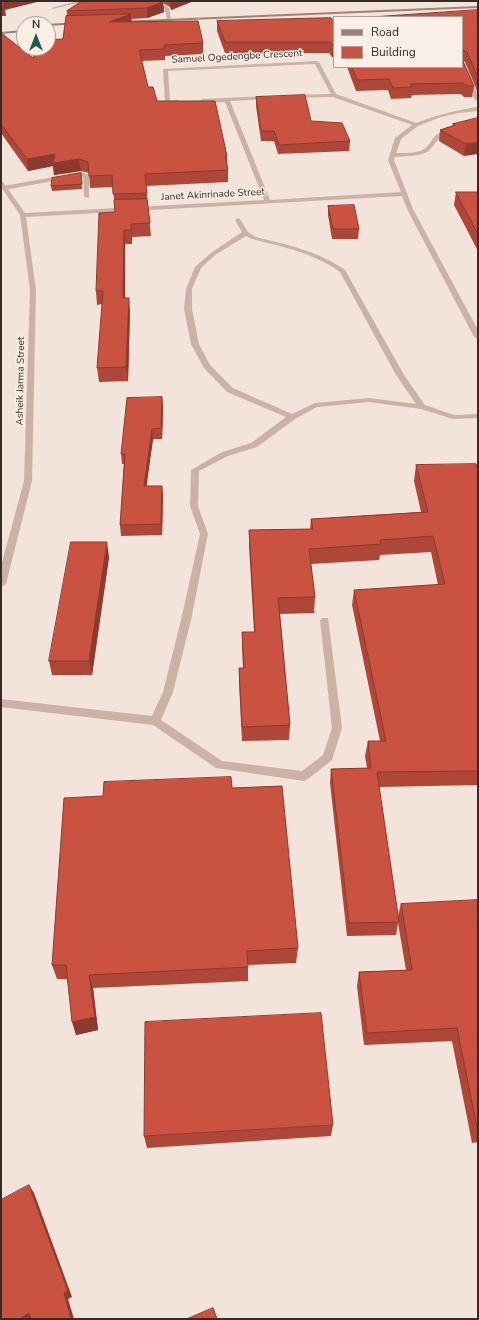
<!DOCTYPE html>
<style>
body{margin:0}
#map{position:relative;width:479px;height:1320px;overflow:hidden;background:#f2e4da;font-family:"Nunito Sans",sans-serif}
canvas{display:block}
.frame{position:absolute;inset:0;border:2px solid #362a27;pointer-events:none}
.legend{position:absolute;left:333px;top:16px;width:130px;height:52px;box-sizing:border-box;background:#faefe6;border:1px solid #aca09a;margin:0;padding:5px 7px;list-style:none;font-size:12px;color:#362a27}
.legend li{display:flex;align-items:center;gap:8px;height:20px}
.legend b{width:20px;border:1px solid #aca09a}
.north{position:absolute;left:16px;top:16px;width:40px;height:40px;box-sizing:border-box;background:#faefe6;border:1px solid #aca09a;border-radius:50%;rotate:0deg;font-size:11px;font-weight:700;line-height:16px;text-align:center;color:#362a27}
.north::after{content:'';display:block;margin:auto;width:14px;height:18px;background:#1b5956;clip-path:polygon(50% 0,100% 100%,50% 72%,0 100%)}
</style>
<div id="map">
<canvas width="479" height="1320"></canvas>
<div class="frame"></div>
<ul class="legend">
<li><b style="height:5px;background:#9e8177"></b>Road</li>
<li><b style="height:11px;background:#ca5240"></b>Building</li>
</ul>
<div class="north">N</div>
</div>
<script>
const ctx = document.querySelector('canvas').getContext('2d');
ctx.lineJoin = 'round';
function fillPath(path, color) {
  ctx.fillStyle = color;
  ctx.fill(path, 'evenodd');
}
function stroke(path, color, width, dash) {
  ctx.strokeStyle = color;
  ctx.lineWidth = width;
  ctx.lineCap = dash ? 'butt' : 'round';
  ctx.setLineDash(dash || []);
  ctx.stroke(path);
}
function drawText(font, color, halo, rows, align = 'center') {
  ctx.font = font + ' "Nunito Sans",sans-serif';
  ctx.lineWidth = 3;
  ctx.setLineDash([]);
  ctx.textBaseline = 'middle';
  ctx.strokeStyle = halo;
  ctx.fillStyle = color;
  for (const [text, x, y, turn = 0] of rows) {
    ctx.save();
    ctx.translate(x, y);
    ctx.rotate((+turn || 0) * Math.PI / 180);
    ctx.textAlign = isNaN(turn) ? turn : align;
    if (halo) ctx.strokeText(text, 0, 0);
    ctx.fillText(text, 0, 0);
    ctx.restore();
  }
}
const lane = new Path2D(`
 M478,122V126C465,128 450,129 440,138C435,142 432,149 427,152C417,157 404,156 393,157L390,155L393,153C402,153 416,154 424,149C429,146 432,139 436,135C448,126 464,125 478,122Z
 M81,172L89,175V198L84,197L83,176H81L4,190L1,188L4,186Z
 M238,218L240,219L248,232L256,237C288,245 318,251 345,270L404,375L425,405L454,415L478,414V418L453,419L421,409L369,402L317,407L295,419L257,447L228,456L199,471L198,506L208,534L191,620L173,692L161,720L222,761L302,771L323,755L332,728L320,620L322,618H328L342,728L332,760L308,779L304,781L216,768L153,725L1,707V699L152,716L163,692L181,620L200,534L190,506L191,470L222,452L251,443L286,417L227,392L204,368L191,344L184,309L186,289L195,267L211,253L242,232L235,220ZM246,236L252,239C283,247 314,253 340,272L396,375L416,404L369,398L315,403L292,414L233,388L210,365L199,344L192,309V289L201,268L215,255Z`);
const street = new Path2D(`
 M78,1H86L53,9L51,8Z
 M153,1H158L169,8L171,20L167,19L165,10Z
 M317,61L319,62L336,94L416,123C437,115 456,110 478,107V111L459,113L441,117L418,126L401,139L394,160L413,209L478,330V339L474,337L407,209L402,196L26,217L36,290L32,481L6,584L1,587V566L24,481L30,290L20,215L1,187V181L3,182L25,213L264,200L225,102L202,103L199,101L202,99L270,96L272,97V99L230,101L270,200L401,192L388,160L395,138L412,125L333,97L290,98L289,97L292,95L331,94L315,64L168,71L170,101L178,100L181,102L168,105L165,103L163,69Z
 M462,62L464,63L478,94V102L475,100L461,67Z`);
const secondary = new Path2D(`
 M478,6V8L118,23L116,22L118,21Z
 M80,22L78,24L48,26V24H46Z
 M24,30V32L1,34V32Z`);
const wall = new Path2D(`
 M82,1H191V2L171,10L170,7L163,3L164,12L147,18L131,19V22L203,43V54L165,56V60L142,61L148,87L157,101L227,156V165L228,170V182L146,186L151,236L132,237V244H125V298L130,311L128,381L99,382L97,368L102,304L97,305L96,291L115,212L113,187L90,188L89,173L81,171L54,175L53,166L28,171L1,133V33L33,58L63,39L67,16V11Z
 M478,10V93L465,62L463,61L474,86L472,97H464L461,94L412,95L411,98L391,99L388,90L356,91L347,67H462V17Z
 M331,18L334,57H332L329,53H225L217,31V21Z
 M256,97L311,121L350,141L349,151L278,154L274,141H261L256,106Z
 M478,118L464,156L439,141L440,130L453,126V124Z
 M81,173L82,189L52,191L51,186Z
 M456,192H478V251L454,205Z
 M328,206L359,229L358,239H332L328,215Z
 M162,397L163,408L162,439H153L146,486H162L163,496L162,535L121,536L120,525L124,464H122L121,454Z
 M416,465L478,470V785L379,787L398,916L401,904L478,900V1142L472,1143L452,1041L364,1045L357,986L359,972L406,970L398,923L396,935L347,936L330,783L331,769L367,768L365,756L368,741H380L352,605L354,590L438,585L431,552L380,555L379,560L311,564L315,597L314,613L280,614L290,725L289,740L242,741L239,684V668H243L242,647V632H254L249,546V530L310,529L311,519L421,512L414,481Z
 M109,557L92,675H52L49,661Z
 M232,788L298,948L296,963L248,965V981L93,988L98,1030L76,1035L67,979H57L52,965L103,796Z
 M333,1125L331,1136L147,1148L144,1136Z`);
const shadedWall = new Path2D(`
 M3,1H41L5,10L6,16H1V6Z
 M170,1H191V2L171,10Z
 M163,2L164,12L147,18V8Z
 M131,14L132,24L109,22Z
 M333,46H334V57H332Z
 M478,142V154L464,156L466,144Z
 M55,154L79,159L81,171L54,175L53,166L28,171L27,159Z
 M131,224L132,237V244L131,230Z
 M124,230L125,244V312L123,298Z
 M129,298L130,311L128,381L126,367Z
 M162,397L163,408L162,439L161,428Z
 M152,429L153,439L145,497L144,486Z
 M162,486L163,496L162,535L161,524Z
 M107,542L109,557L92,675L89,661Z
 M89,975L93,988L98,1030L76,1035L72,1022Z
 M29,1185L34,1193L72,1297L68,1299L74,1319H71Z
 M29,1313L34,1319H19Z`);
const building = new Path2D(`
 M1,1H3L4,6H1Z
 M82,1H162L163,2L147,8L67,11Z
 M478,10V78L467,52L463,50L462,54V17H372Z
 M131,14L109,22L198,21L203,43L164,45V49L139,50L148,87H153L157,101H215L227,156H225L228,170L145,174L147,193L113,194L112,175L89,176L88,162L79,159L53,163L55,154L27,159L1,124V33L33,58L35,48H48V40L63,39L66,16Z
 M331,18L332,20H334V46H333L330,42H225L217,21Z
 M462,59L474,86H466L463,83L411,84L412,87L393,88L389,79L357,80L352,67H462Z
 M305,95L311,121L342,123L350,141L279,145L274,131H261L256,97Z
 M478,118V142L466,144L440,130L455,125L453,124Z
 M81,173L82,184L51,186L52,178Z
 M456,192H478V234Z
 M147,199L150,223L131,224V230H124L123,298H129L126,367L97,368L103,291H96L99,213L115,212L114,200Z
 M354,205L359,229H333L328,206Z
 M162,397L161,428L152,429L144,486H162L161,524L120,525L125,454H121L127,398Z
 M476,464L478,470V771L377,772L399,922L349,923L331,769L371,768L368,741H386L354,590L445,584L433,536L380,540L381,544L309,549L315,597L278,598L290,725L242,727L239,668H244L242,632H255L249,530L313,529L311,519L428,512L416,465Z
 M71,542H107L89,661H49Z
 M231,777L232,788L282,786L298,948L247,951L248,967L89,975L95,1017L72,1022L66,965H52L64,798L103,796L104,782Z
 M478,900V1132L457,1028L367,1033L359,972L412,970L401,904Z
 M321,1013L333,1125L144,1136L145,1022Z
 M29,1185L68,1291L64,1293L71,1319H31L29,1313L19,1319H1V1200Z
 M213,1308L217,1319H187Z`);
const farStreetnames = [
 ["Samuel Ogedengbe Crescent",237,57,-3],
 ["Janet Akinrinade Street",213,195,-3],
 ["Asheik Jarma Street",21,381,-89]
];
fillPath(lane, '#cbb2a5');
fillPath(street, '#cbb2a5');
fillPath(secondary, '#9e8177');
fillPath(wall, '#ae4737');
fillPath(shadedWall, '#8d392d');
fillPath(building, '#ca5240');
stroke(building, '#8d392d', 1);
drawText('10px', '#362a27', '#faefe6', farStreetnames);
</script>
